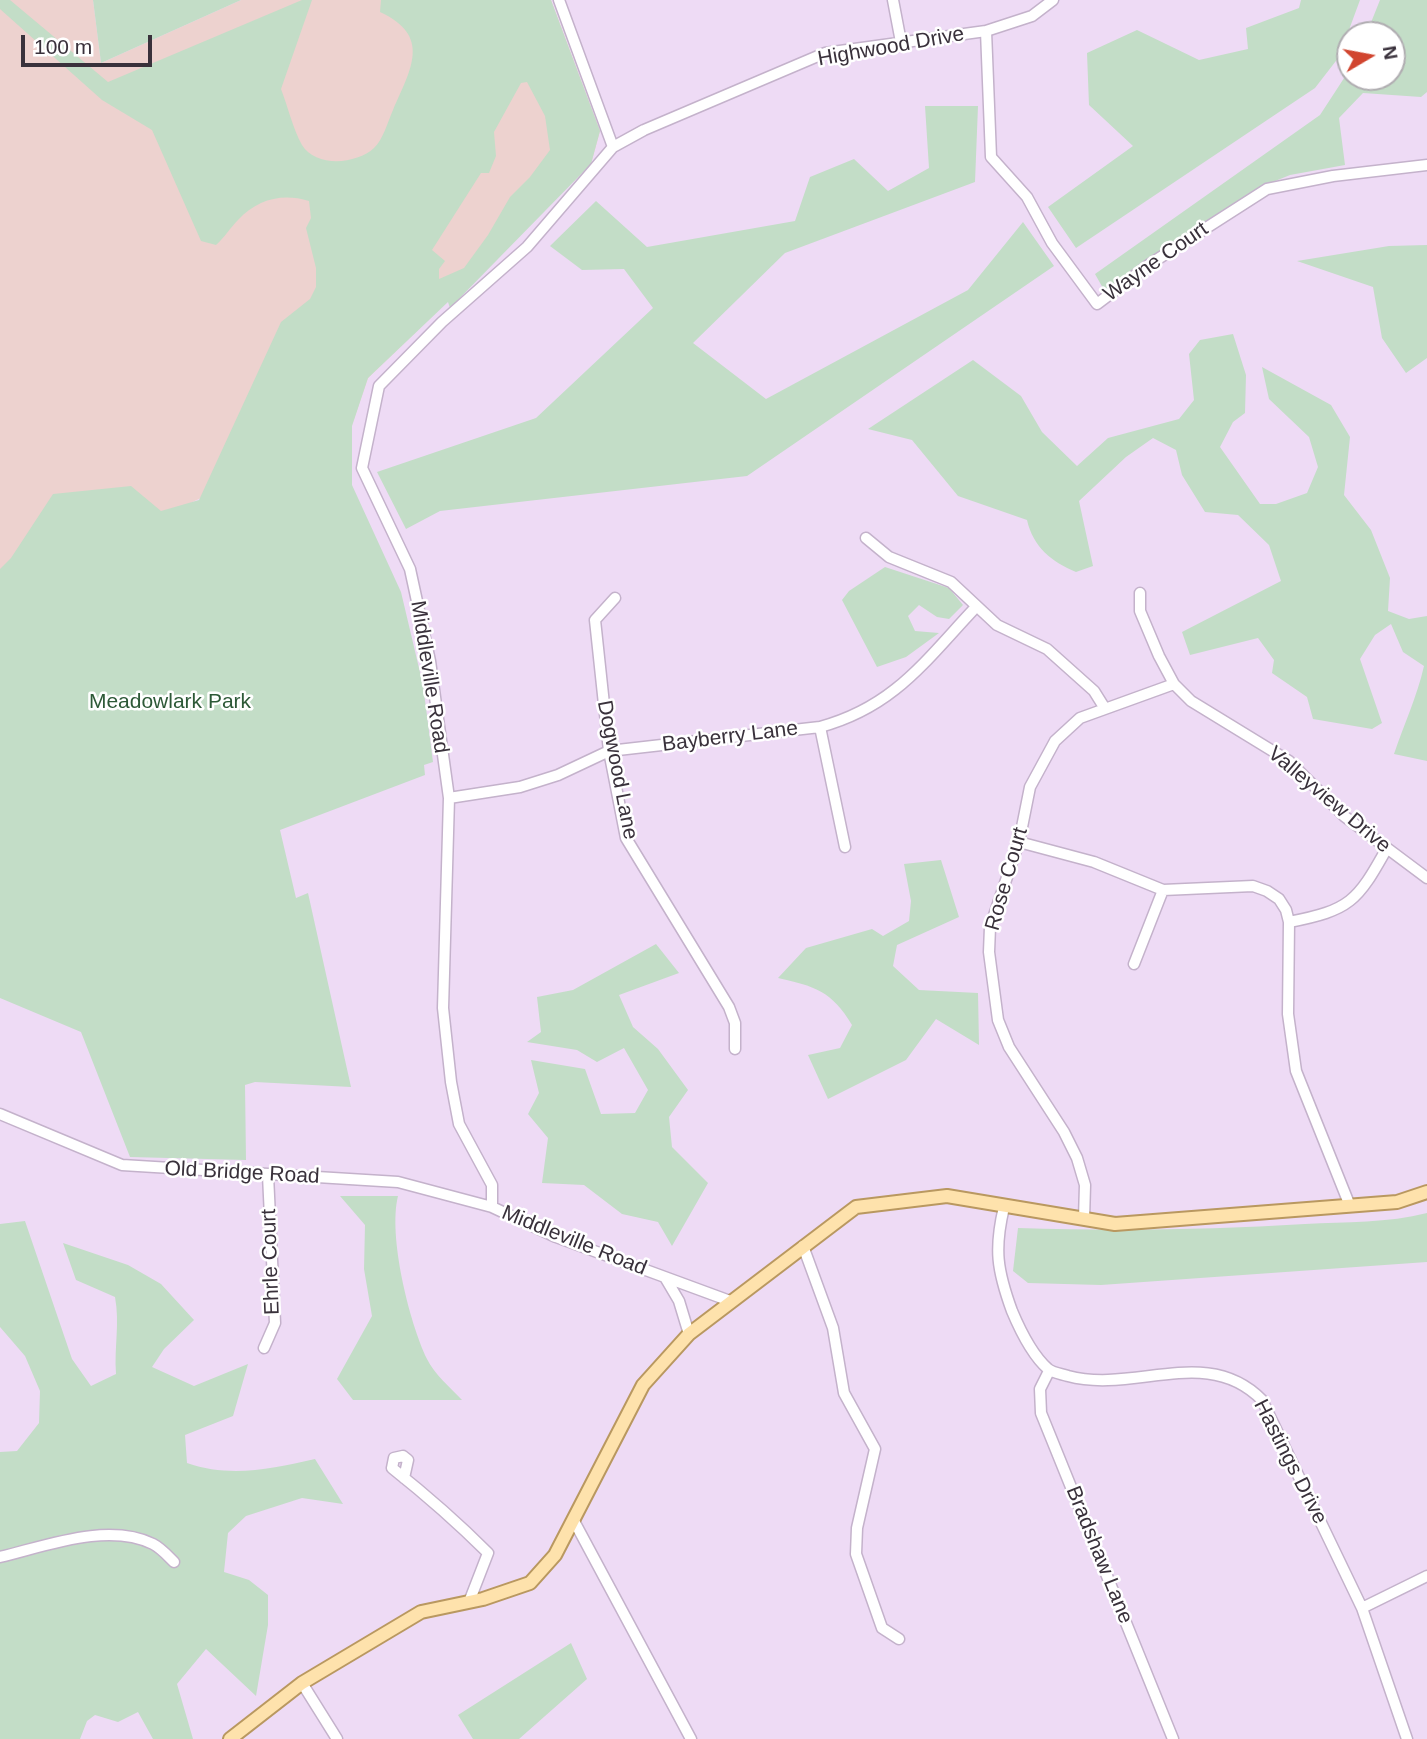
<!DOCTYPE html>
<style>
body{margin:0}
#map{position:relative;width:1427px;height:1739px;overflow:hidden;background:#eedbf5;font-family:Arial,sans-serif}
canvas{display:block}
.north{position:absolute;left:1336px;top:21px;width:70px;height:70px;box-sizing:border-box;background:#fff;border:2px solid #b0adb1;border-radius:50%;rotate:80deg;font-size:19px;font-weight:700;line-height:28px;text-align:center;color:#39313b}
.north::after{content:'';display:block;margin:auto;width:24px;height:32px;background:#d1452f;clip-path:polygon(50% 0,100% 100%,50% 72%,0 100%)}
.scale{position:absolute;left:21px;top:35px;width:131px;height:32px;box-sizing:border-box;border:4px solid #39313b;border-top:0;padding-left:9px;font-size:21px;line-height:24px;white-space:nowrap;color:#39313b;-webkit-text-stroke:5px #fff;paint-order:stroke}
</style>
<div id="map">
<canvas width="1427" height="1739"></canvas>
<div class="north">N</div>
<div class="scale">100 m</div>
</div>
<script>
const ctx = document.querySelector('canvas').getContext('2d');
ctx.lineJoin = 'round';
function fillPath(path, color) {
  ctx.fillStyle = color;
  ctx.fill(path, 'evenodd');
}
function stroke(path, color, width, dash) {
  ctx.strokeStyle = color;
  ctx.lineWidth = width;
  ctx.lineCap = dash ? 'butt' : 'round';
  ctx.setLineDash(dash || []);
  ctx.stroke(path);
}
function drawText(font, color, halo, rows, align = 'center') {
  ctx.font = font + ' Arial,sans-serif';
  ctx.lineWidth = 5;
  ctx.setLineDash([]);
  ctx.textBaseline = 'middle';
  ctx.strokeStyle = halo;
  ctx.fillStyle = color;
  for (const [text, x, y, turn = 0] of rows) {
    ctx.save();
    ctx.translate(x, y);
    ctx.rotate((+turn || 0) * Math.PI / 180);
    ctx.textAlign = isNaN(turn) ? turn : align;
    if (halo) ctx.strokeText(text, 0, 0);
    ctx.fillText(text, 0, 0);
    ctx.restore();
  }
}
const medical = new Path2D(`
 M0,0H93L101,63L241,0H551L600,131L591,164L368,378L352,425L0,595Z`);
const green = new Path2D(`
 M0,0H10L108,82L302,0H312L281,89C288,107 293,129 302,145C316,168 357,164 374,148C383,140 388,121 393,110C411,69 432,36 380,12L381,0H551L600,131L591,164L450,308L448,302L368,378L352,426V485L401,592L423,685L433,762L424,765L425,775L280,830L296,898L308,893L351,1087L255,1082L245,1085L246,1160L130,1157L81,1032L0,998V569L11,558L53,494L131,486L161,511L199,500L281,322L310,299L316,287V268L306,228L311,218L309,201C282,193 258,199 238,220C230,228 225,237 216,245L201,241L152,130L102,100L0,9ZM527,82L545,116L550,150L530,177L510,197L488,235L464,268L439,279V269L445,261L432,250L481,173H489L496,156L494,132L521,83Z
 M93,0H241L101,63Z
 M1301,0H1360L1339,57L1315,88L1076,248L1048,207L1133,146L1089,105L1087,53L1137,30L1199,60L1248,49L1246,28L1299,8Z
 M1380,0H1427V92L1421,97L1363,93L1339,118L1345,165L1290,175L1258,188L1104,290L1095,274L1320,115L1350,69V77H1392V35H1366Z
 M925,106H978L975,182L785,253L693,343L766,399L968,290L1023,222L1054,266L747,476L440,511L406,529L377,472L536,418L653,308L624,269L582,270L550,246L596,201L647,247L795,221L810,177L854,159L888,191L929,168Z
 M1427,245V358L1406,373L1382,338L1373,287L1297,261L1389,246Z
 M1233,334L1246,375L1245,413L1233,422L1220,447L1260,504H1276L1307,493L1318,467L1309,437L1269,399L1262,367L1331,405L1350,437L1344,495L1371,530L1390,578L1388,611L1409,619L1427,616V761L1394,754C1404,724 1417,697 1424,666L1403,652L1391,624L1375,635L1360,659L1382,723L1372,729L1313,719L1307,697L1272,673L1274,660L1258,638L1190,655L1182,632L1281,581L1269,545L1238,515L1205,512L1182,475L1176,450L1153,438L1126,457L1079,501L1093,566L1076,572C1052,562 1033,547 1027,520L958,496L912,440L868,429L973,360L1021,396L1042,432L1077,466L1108,438L1179,419L1194,400L1189,354L1200,340Z
 M885,567L949,588L963,605L949,619L937,617L919,605L908,616L915,631L939,633L906,657L877,667L842,600L849,591Z
 M941,860L959,917L897,945L893,966L919,990L978,993L979,1045L936,1019L906,1060L828,1099L808,1055L840,1048L852,1025C832,991 814,986 778,978L806,948L872,929L883,936L909,921L911,901L904,864Z
 M656,944L679,973L619,995L633,1027L658,1049L688,1090L669,1117L672,1147L708,1183L672,1246L658,1222L622,1214L584,1185L542,1183L548,1138L528,1114L539,1093L531,1060L585,1069L601,1114L635,1113L648,1090L624,1048L597,1062L577,1050L527,1042L541,1032L537,997L573,990Z
 M340,1196H398C388,1236 409,1321 427,1359C434,1374 451,1388 462,1400H353L337,1379L372,1316L364,1269L365,1225Z
 M1427,1213V1262L1101,1285L1028,1283L1013,1271L1018,1228C1114,1231 1210,1230 1305,1224C1346,1222 1388,1223 1427,1213Z
 M25,1221L72,1359L91,1386L116,1374C114,1347 120,1324 115,1297L76,1280L63,1243L128,1265L161,1284L194,1320L164,1349L152,1367L194,1386L248,1364L233,1416L185,1435L187,1463C230,1478 271,1469 315,1459L343,1504L302,1498L246,1516L228,1533L224,1572L249,1580L268,1595V1625L256,1696L206,1649L177,1684L193,1739H153L138,1712L118,1722L95,1715L87,1721L80,1739H0V1452L17,1451L39,1423L40,1391L25,1356L0,1327V1224Z
 M571,1643L587,1679L519,1739H473L458,1715Z`);
const minor = new Path2D(`
 M559,0L613,147L527,247L442,322L379,386L362,468L410,569L430,661L449,798L443,1008L451,1082L459,1124L492,1185V1207L556,1237L730,1301
 M893,0L901,42
 M986,31L991,157L1027,197L1052,243L1097,304L1150,264L1267,189L1333,176L1427,165
 M613,147L644,130L825,53L986,31L1032,16L1053,0
 M866,538L889,557L951,582L997,625L1047,649L1094,691L1104,707
 M1140,593V611L1159,656L1174,684L1191,701L1289,761L1344,816L1427,878
 M615,598L595,620L609,751L626,838L729,1007L735,1023V1049
 M820,727L845,847
 M449,798L520,787L558,775L609,751L820,727C894,707 925,661 975,608
 M1019,842L1094,862L1163,890L1253,886L1267,891L1279,899L1286,910L1289,922L1288,1014L1296,1071L1350,1206
 M1289,922C1350,910 1357,902 1387,848
 M1134,964L1163,890
 M0,1114L122,1165L398,1182L492,1207
 M1004,1207C994,1249 997,1270 1012,1311C1020,1330 1032,1355 1048,1369C1053,1373 1062,1374 1068,1376C1135,1394 1207,1344 1262,1400L1362,1608L1407,1739
 M1084,1219L1085,1185L1077,1158L1064,1132L1009,1047L998,1020L989,952L990,927L1019,842L1030,787L1055,741L1080,718L1174,684
 M803,1246L833,1328L844,1393L875,1449L857,1528L856,1554L882,1628L899,1639
 M666,1279L679,1301L689,1334
 M264,1348L275,1323L268,1175
 M1049,1371L1040,1389L1041,1413L1173,1739
 M404,1478L408,1460L403,1456L394,1458L392,1468C426,1495 457,1522 488,1553L469,1602
 M574,1521L691,1739
 M0,1557C46,1546 108,1522 153,1544C161,1548 168,1556 174,1562
 M1362,1608L1427,1576
 M302,1683L337,1739`);
const major = new Path2D(`
 M230,1739L302,1683L421,1612L483,1599L530,1583L555,1555L643,1385L689,1334L856,1207L947,1196L1115,1224L1397,1202L1427,1192`);
const streetNames = [
 ["Highwood Drive",891,47,-10],
 ["Wayne Court",1156,262,-35],
 ["Middleville Road",429,677,81],
 ["Bayberry Lane",730,737,-7],
 ["Dogwood Lane",617,770,79],
 ["Valleyview Drive",1329,800,40],
 ["Rose Court",1007,879,-74],
 ["Old Bridge Road",242,1173,3],
 ["Middleville Road",574,1241,22],
 ["Ehrle Court",271,1262,-92],
 ["Hastings Drive",1290,1462,63],
 ["Bradshaw Lane",1099,1555,68]
];
const parkNames = [
 ["Meadowlark Park",170,702]
];
fillPath(medical, '#edd2cf');
fillPath(green, '#c3ddc7');
stroke(minor, '#c4b2cb', 13);
stroke(major, '#b99860', 16);
stroke(minor, '#fff', 10);
stroke(major, '#fee2ac', 12);
drawText('21px', '#39313b', '#fff', streetNames);
drawText('21px', '#2d5937', '#fff', parkNames);
</script>
